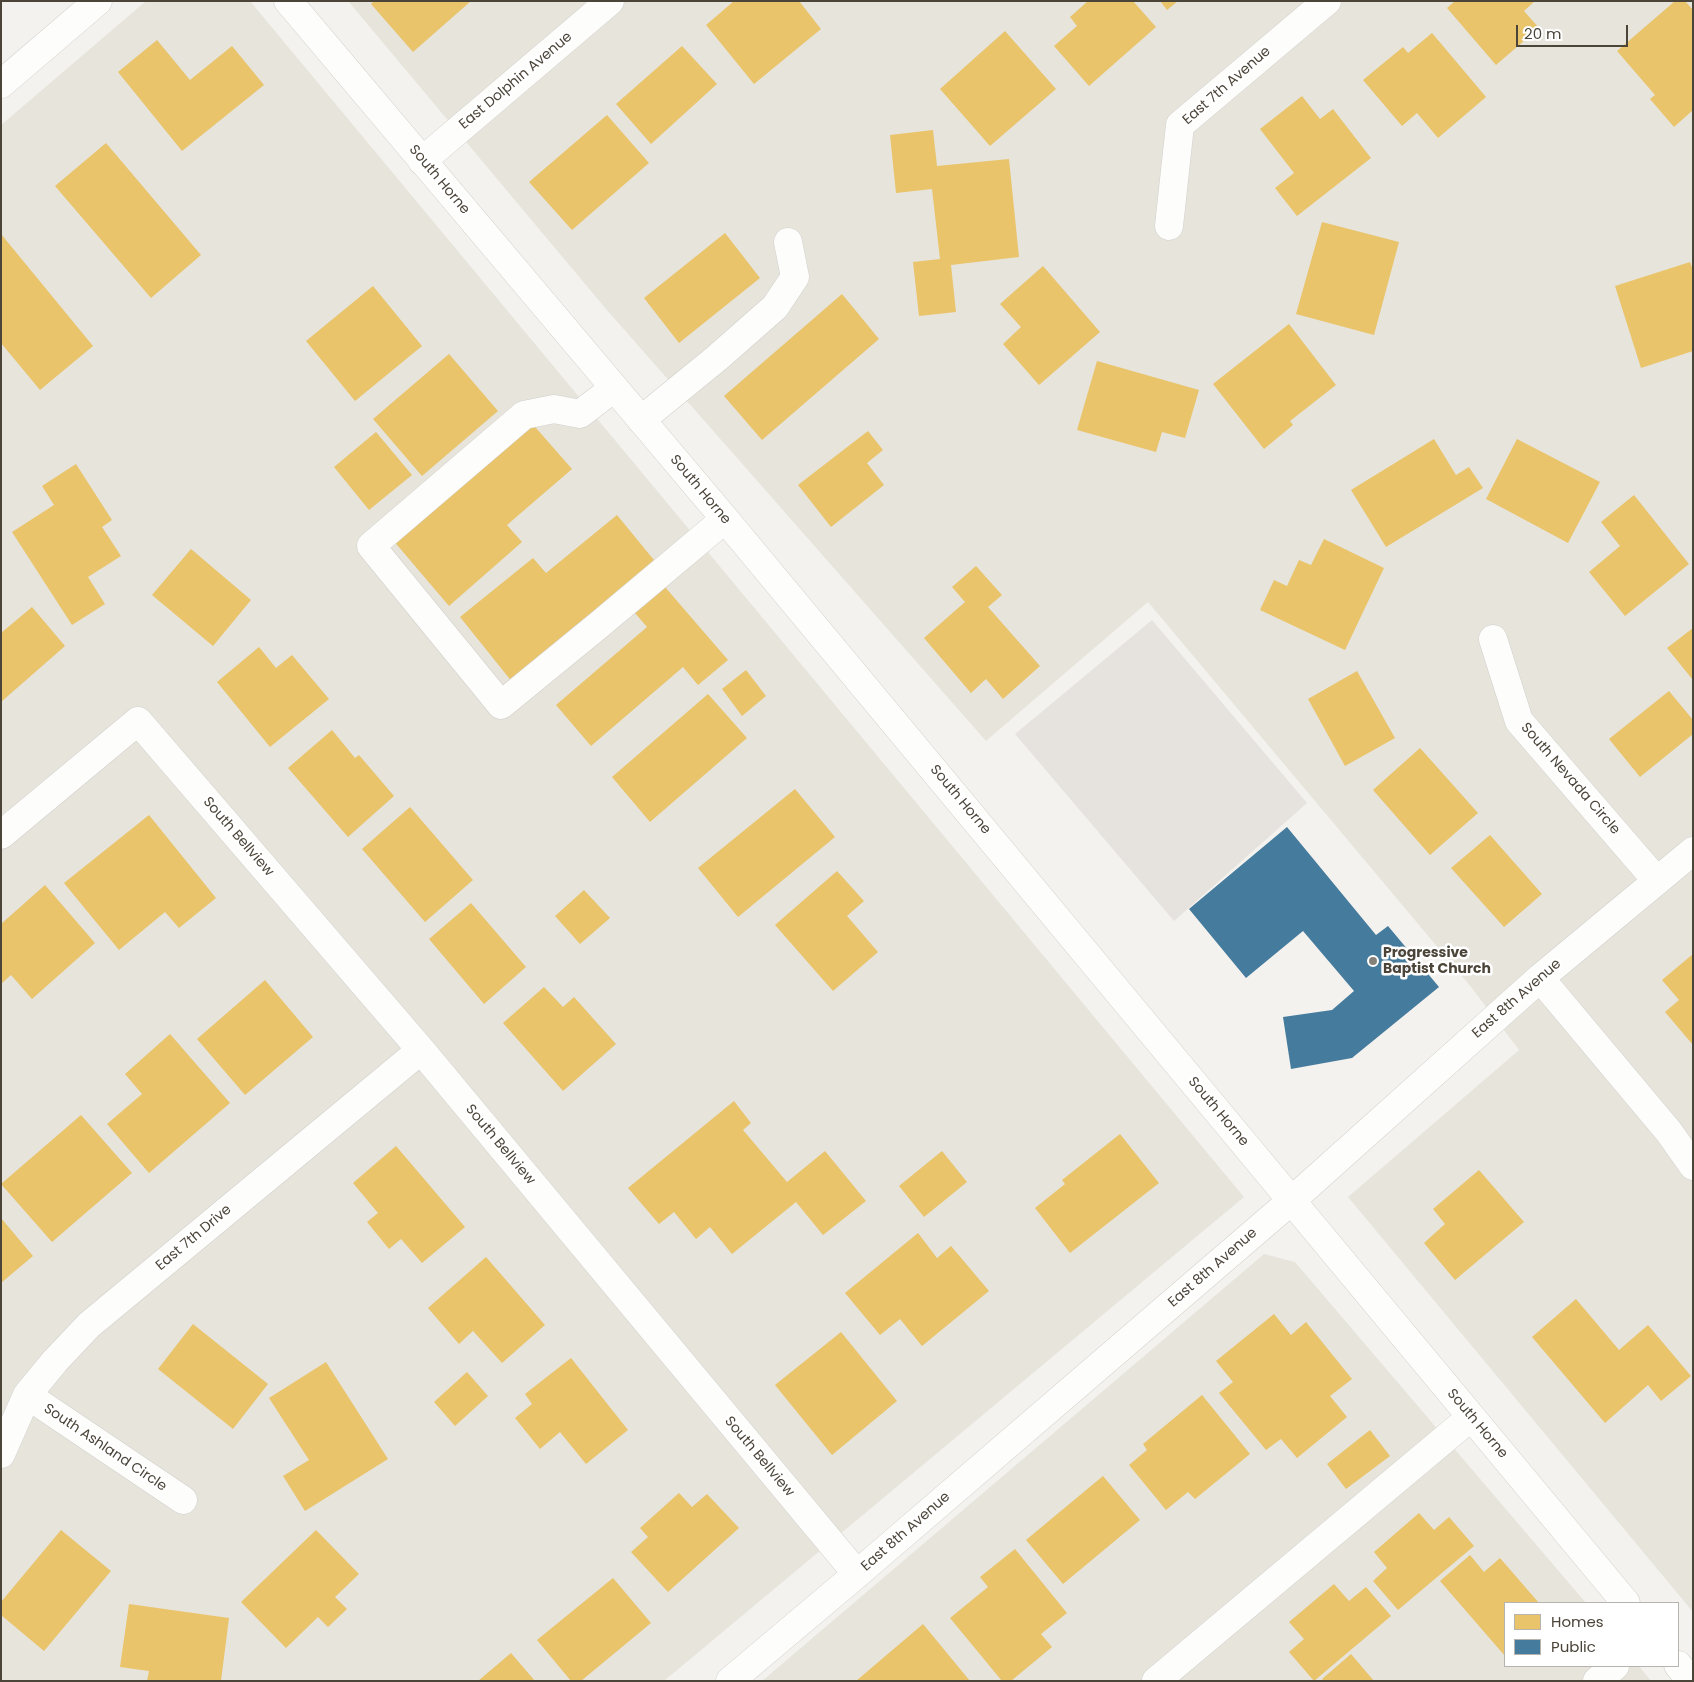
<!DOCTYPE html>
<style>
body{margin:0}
#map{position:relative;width:1694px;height:1682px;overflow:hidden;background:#f4f2ee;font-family:Poppins,sans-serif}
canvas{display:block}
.frame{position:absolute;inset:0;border:2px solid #4b4439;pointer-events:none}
.legend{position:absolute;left:1504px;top:1602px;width:175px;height:65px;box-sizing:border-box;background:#fff;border:1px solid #b7b4b0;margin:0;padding:6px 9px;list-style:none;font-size:15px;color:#4b4439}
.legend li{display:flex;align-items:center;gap:10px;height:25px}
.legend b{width:25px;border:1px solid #b7b4b0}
.scale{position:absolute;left:1516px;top:25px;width:112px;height:22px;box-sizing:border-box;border:2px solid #4b4439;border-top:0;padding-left:6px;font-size:15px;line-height:18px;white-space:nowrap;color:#4b4439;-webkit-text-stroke:4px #fff;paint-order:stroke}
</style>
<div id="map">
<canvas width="1694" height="1682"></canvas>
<div class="frame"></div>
<ul class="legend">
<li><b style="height:14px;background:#e9c46a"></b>Homes</li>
<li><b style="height:14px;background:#457b9d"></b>Public</li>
</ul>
<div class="scale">20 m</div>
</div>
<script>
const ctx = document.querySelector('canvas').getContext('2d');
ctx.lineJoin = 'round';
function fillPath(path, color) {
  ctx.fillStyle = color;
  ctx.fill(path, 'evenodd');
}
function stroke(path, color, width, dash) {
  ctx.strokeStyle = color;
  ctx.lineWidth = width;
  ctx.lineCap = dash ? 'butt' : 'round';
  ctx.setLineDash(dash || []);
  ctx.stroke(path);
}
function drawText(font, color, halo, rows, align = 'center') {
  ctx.font = font + ' Poppins,sans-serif';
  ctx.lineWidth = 5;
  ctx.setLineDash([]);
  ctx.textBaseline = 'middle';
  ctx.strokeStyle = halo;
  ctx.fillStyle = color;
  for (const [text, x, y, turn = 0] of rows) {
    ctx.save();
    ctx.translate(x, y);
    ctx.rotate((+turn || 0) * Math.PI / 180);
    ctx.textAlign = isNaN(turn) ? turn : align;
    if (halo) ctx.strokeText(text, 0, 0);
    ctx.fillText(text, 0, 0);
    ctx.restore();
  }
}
const residential = new Path2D(`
 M146,1H250L1244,1197L664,1681H1V125Z
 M348,1H1693V1612L1348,1197L1519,1050L1471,987L1148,602L986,741L606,309Z
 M1264,1254L1295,1262L1586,1603H1505V1666H1639L1651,1681H762Z`);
const parking = new Path2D(`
 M1152,620L1307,803L1174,921L1015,734Z`);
const homes = new Path2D(`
 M374,1H471L413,52L371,4Z
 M734,1H799L821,29L754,84L706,25Z
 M1088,1H1133L1156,27L1089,86L1054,46L1077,26L1070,17Z
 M1160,1H1178L1167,10Z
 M1455,1H1535L1524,11L1539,28L1496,65L1447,8Z
 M1675,1H1685L1693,10V110L1674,127L1650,99L1655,95L1617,51Z
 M1005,31L1056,89L990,146L940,89Z
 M1432,33L1486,97L1438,138L1417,113L1402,126L1363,80L1403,47L1408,53Z
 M157,40L190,80L232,46L264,85L182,151L118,72Z
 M682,46L717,84L651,144L616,104Z
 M1302,96L1320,119L1333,109L1371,158L1297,216L1275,188L1294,173L1260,129Z
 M607,115L649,163L572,230L529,182Z
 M933,130L937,166L1009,159L1019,257L951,265L956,312L919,316L913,262L940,259L932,189L896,193L890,135Z
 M106,143L201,255L151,298L55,186Z
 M1322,222L1399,242L1374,335L1296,314Z
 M725,233L760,278L679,343L644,298Z
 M1,234L93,346L40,390L1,343Z
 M1690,262L1693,270V351L1641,368L1615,286Z
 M1043,266L1100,332L1039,385L1003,344L1021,327L1000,304Z
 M373,286L422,346L355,401L306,341Z
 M842,294L879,339L762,440L724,396Z
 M1289,324L1336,385L1290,421L1293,425L1264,449L1213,384Z
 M449,354L498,411L422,476L373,419Z
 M1097,361L1199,390L1185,438L1162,432L1156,452L1077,430Z
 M529,420L572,469L507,525L522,542L449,606L392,539Z
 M868,431L883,450L867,463L884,485L831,527L798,485Z
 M376,432L412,475L369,510L334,467Z
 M1434,439L1456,475L1469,467L1483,488L1386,547L1351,490Z
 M1517,439L1600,482L1568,543L1486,499Z
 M76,464L112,520L102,527L121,556L88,577L105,604L72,625L12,532L54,505L42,486Z
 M1634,495L1689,564L1625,616L1589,572L1620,546L1601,522Z
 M617,515L658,565L513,683L460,617L533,558L546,573Z
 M1324,539L1384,568L1345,650L1260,610L1274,580L1287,586L1299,560L1311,565Z
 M191,549L251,600L213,646L152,595Z
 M976,566L1002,595L988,607L1040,666L1003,699L986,679L971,693L924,638L965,602L952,587Z
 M665,587L728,660L698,685L683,667L591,746L556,705L647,627L635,613Z
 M32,607L65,646L1,702V633Z
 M1693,628V680L1667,648Z
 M259,647L276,668L292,655L329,699L270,747L217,682Z
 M746,670L766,696L742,716L722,689Z
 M1357,671L1395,738L1345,766L1308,699Z
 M1669,691L1693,720V734L1640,777L1609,739Z
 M708,694L747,738L650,822L612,777Z
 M332,730L355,758L359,755L394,796L348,837L288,768Z
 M1420,748L1478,813L1430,855L1373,790Z
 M795,789L835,837L738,917L698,868Z
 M410,807L473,880L425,922L362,849Z
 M149,815L216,898L179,928L165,912L119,950L64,883Z
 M1490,835L1542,894L1504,927L1451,868Z
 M837,871L864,901L847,916L878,952L833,991L775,925Z
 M45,885L95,943L32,999L11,975L1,984V924Z
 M584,890L610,918L580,944L555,916Z
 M471,903L526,967L484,1004L429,939Z
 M1693,954V1045L1665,1012L1679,1000L1662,980Z
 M265,980L313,1037L245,1095L197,1039Z
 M544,987L563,1007L574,997L616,1044L563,1091L503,1023Z
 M170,1034L230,1103L149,1173L107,1124L142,1094L125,1074Z
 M734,1101L751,1123L743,1130L787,1182L825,1151L866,1201L823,1235L796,1202L732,1254L710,1227L696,1239L674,1212L659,1224L628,1188Z
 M81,1115L132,1173L52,1242L1,1184Z
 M1120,1134L1159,1183L1070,1253L1035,1208L1065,1184L1062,1180Z
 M396,1146L465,1227L422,1263L401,1239L389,1249L367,1222L378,1213L353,1183Z
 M942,1151L967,1182L924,1217L899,1186Z
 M1479,1170L1524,1222L1455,1280L1424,1243L1445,1224L1433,1209Z
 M1,1218L33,1256L1,1283Z
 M918,1233L937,1258L951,1246L989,1291L922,1346L900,1319L880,1335L845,1293Z
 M486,1257L545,1325L502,1363L473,1331L459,1344L428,1308Z
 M1576,1299L1619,1350L1648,1325L1691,1376L1661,1401L1648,1385L1605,1423L1532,1337Z
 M1274,1314L1291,1335L1306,1322L1352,1379L1330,1396L1347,1417L1297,1458L1281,1439L1266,1450L1219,1393L1233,1382L1216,1361Z
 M193,1324L268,1384L233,1429L158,1369Z
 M841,1332L897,1401L832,1455L775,1385Z
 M571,1358L628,1430L586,1464L560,1432L540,1449L515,1418L532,1404L525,1394Z
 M326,1362L388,1459L305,1511L283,1476L309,1460L269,1398Z
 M467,1372L488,1396L455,1426L434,1402Z
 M1202,1395L1250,1454L1195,1499L1188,1492L1166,1510L1129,1465L1147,1450L1143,1444Z
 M1370,1430L1390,1456L1346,1489L1327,1464Z
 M1103,1476L1140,1520L1063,1584L1026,1540Z
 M679,1493L692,1507L707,1494L739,1528L668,1592L631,1552L648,1537L640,1528Z
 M1419,1513L1434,1530L1449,1517L1474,1546L1398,1610L1373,1581L1387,1568L1374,1552Z
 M61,1530L111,1571L44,1651L1,1615V1602Z
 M316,1530L359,1574L335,1597L347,1609L328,1627L318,1617L286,1648L241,1602Z
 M1015,1549L1067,1613L1041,1634L1052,1647L1011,1681H1002L950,1618L988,1587L980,1577Z
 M1470,1555L1484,1572L1500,1558L1539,1603H1505V1656L1440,1581Z
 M613,1578L651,1623L581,1681H571L537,1640Z
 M1334,1584L1349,1601L1366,1587L1391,1616L1314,1681L1289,1652L1304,1639L1289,1622Z
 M129,1604L229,1618L221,1681H147L149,1671L120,1667Z
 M923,1624L970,1681H856Z
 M511,1653L535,1681H478Z
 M1351,1654L1374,1681H1324L1322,1679Z`);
const public = new Path2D(`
 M1287,827L1376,935L1388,926L1439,987L1352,1058L1291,1069L1283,1017L1332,1010L1354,991L1303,931L1246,978L1189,909Z`);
const minor = new Path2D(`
 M288,1L725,519L1626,1603
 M1,84L98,1
 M422,161L610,1
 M1169,226L1180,125L1327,1
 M614,388L580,414L554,409L524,415L371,546L501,705L600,624L725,519
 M641,420L717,358L775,307L795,277L788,242
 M1493,639L1519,721L1657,881
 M1,835L138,721L421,1050L857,1574
 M1540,978L1669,1132L1693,1166
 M27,1395L183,1500
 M1,1454L27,1395L55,1361L89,1325L421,1050
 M1678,1665L1691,1681
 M730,1681L857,1574L1291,1201L1540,978L1693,851
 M1156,1681L1471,1417
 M1597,1681L1615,1666`);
const markers = [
 [1373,961,5,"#868178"]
];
const streetNames = [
 ["East Dolphin Avenue",516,81,-40],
 ["East 7th Avenue",1227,86,-41],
 ["South Horne",439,180,50],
 ["South Horne",700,490,50],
 ["South Nevada Circle",1570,779,49],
 ["South Horne",960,800,50],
 ["South Bellview",238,837,49],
 ["East 8th Avenue",1517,999,-41],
 ["South Horne",1218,1112,50],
 ["South Bellview",500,1145,50],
 ["East 7th Drive",194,1238,-40],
 ["East 8th Avenue",1213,1268,-41],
 ["South Horne",1477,1424,50],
 ["South Ashland Circle",105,1448,34],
 ["South Bellview",759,1457,50],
 ["East 8th Avenue",906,1532,-41]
];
const poiNames = [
 ["Progressive",1383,953],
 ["Baptist Church",1383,969]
];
fillPath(residential, '#e7e4dc');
fillPath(parking, '#e6e3df');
fillPath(homes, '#e9c46a');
fillPath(public, '#457b9d');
stroke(minor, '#d2d0cb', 29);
stroke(minor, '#fdfdfc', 28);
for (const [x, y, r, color] of markers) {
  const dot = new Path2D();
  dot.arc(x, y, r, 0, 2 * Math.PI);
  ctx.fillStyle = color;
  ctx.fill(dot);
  stroke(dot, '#fff', 2);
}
drawText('14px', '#4b4439', '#fff', streetNames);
drawText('bold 14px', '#4b4439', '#fff', poiNames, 'left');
</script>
